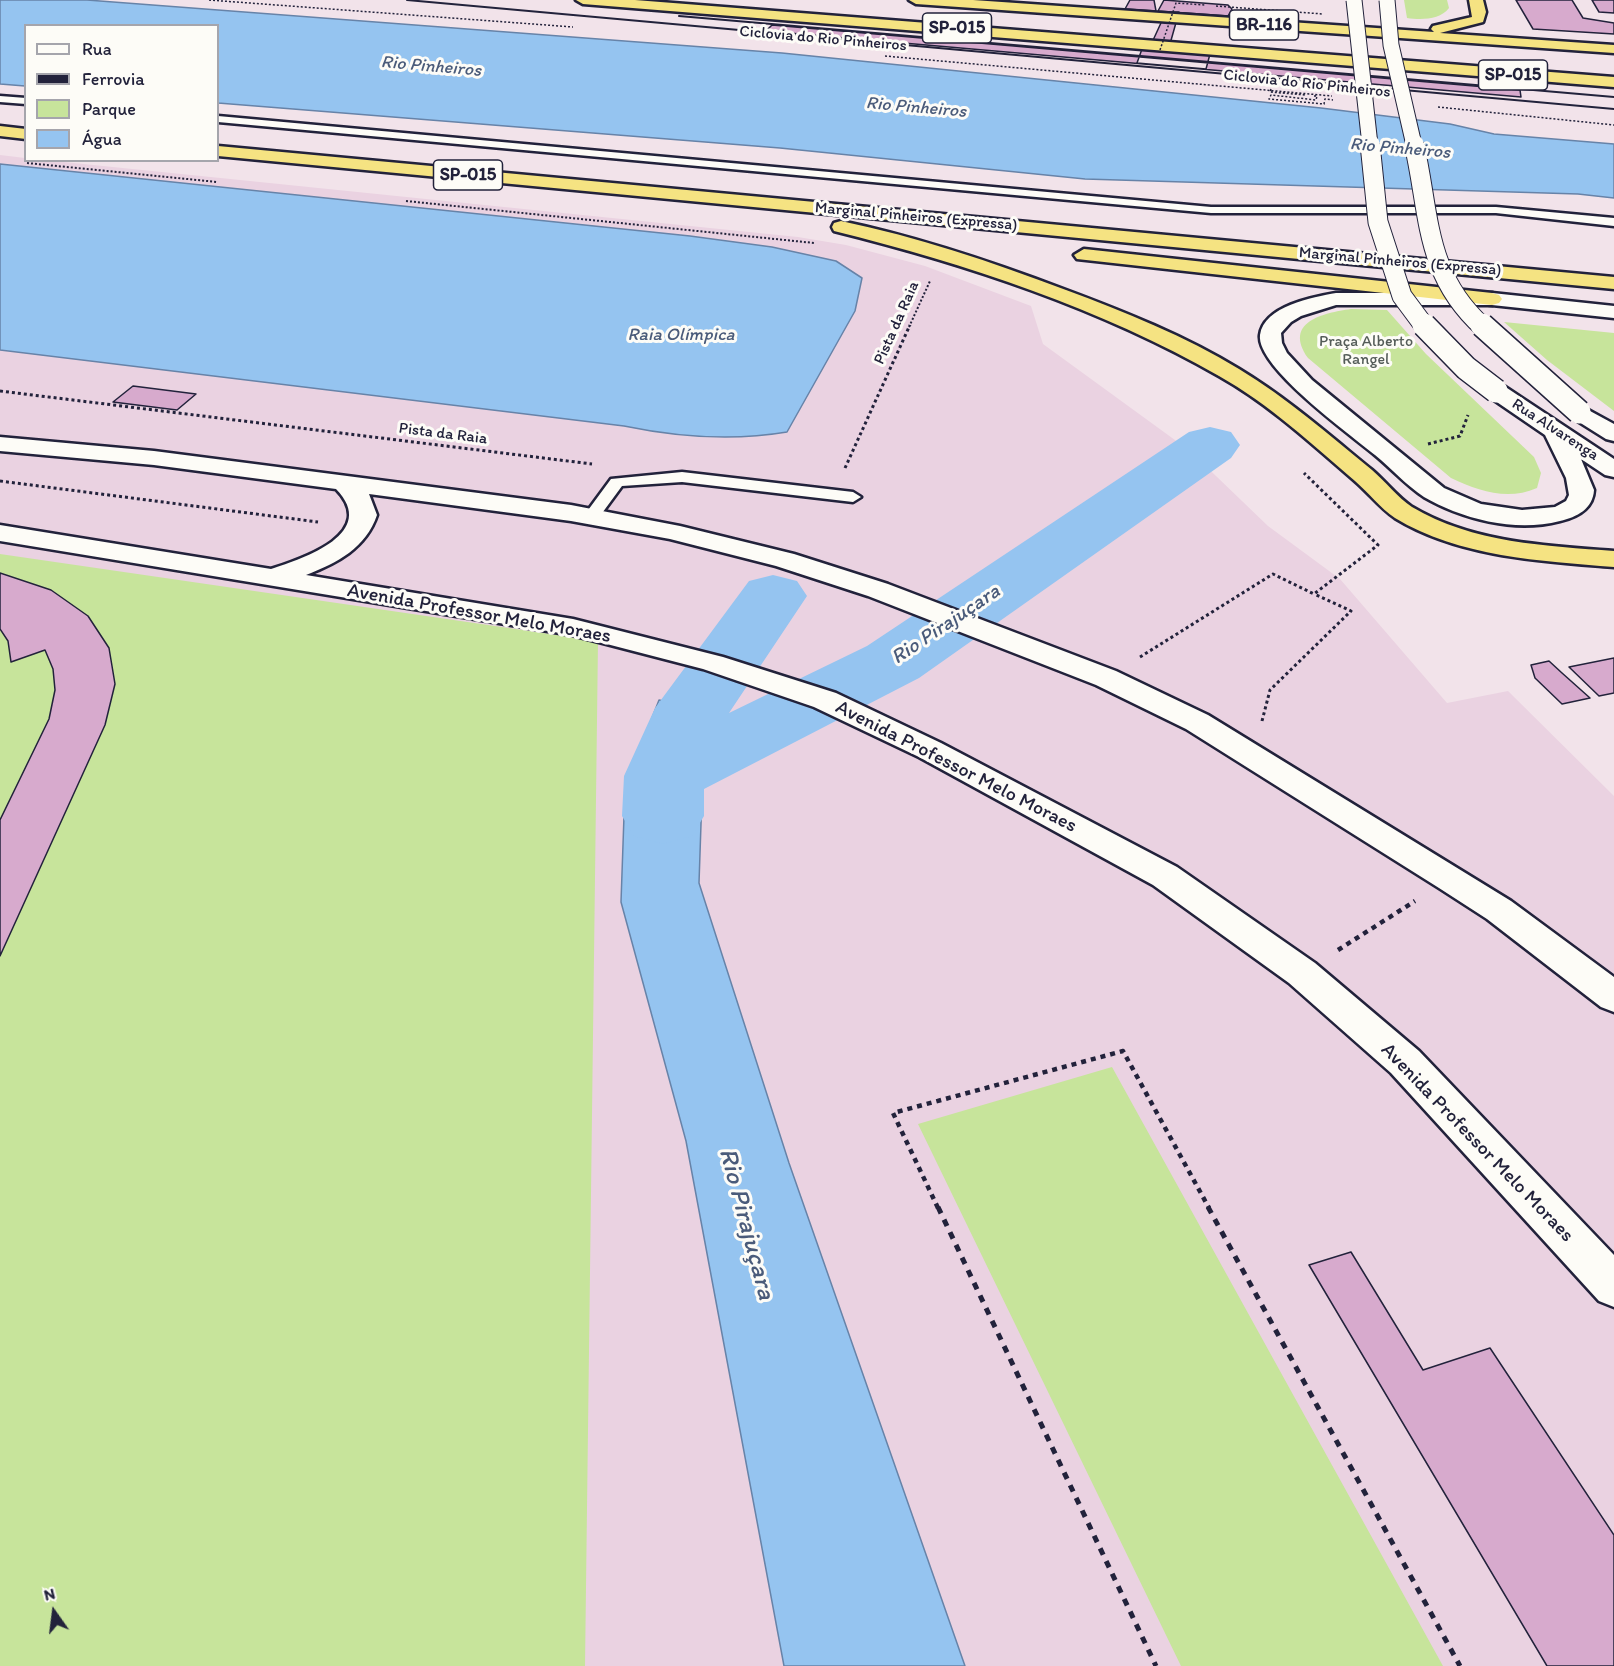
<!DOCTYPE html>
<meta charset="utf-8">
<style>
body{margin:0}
#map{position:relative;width:1614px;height:1666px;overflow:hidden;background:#f2e3ea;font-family:Itim,sans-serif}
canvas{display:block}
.legend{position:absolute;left:24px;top:24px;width:195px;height:138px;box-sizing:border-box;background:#fdfcf7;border:2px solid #a5a5ac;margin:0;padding:8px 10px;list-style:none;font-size:18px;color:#22223b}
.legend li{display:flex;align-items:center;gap:12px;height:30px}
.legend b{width:30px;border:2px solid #a5a5ac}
.north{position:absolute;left:24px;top:1582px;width:60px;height:60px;-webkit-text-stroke:4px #fdfcf7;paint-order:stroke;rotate:346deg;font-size:16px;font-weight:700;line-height:24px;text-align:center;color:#22223b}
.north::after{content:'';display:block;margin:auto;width:21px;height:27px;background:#22223b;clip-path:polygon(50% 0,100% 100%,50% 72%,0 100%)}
</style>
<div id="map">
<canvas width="1614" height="1666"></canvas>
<ul class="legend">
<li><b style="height:8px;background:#fdfcf7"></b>Rua</li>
<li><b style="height:8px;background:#22223b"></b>Ferrovia</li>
<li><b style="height:16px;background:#c7e49b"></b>Parque</li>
<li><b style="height:16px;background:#95c4f0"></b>Água</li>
</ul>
<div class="north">N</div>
</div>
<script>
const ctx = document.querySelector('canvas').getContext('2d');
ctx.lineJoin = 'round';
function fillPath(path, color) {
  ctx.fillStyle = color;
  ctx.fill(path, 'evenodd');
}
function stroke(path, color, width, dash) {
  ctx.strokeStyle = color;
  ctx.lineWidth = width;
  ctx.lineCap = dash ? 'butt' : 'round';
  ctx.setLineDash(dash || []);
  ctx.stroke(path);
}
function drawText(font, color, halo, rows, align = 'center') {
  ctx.font = font + ' Itim,sans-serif';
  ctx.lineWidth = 6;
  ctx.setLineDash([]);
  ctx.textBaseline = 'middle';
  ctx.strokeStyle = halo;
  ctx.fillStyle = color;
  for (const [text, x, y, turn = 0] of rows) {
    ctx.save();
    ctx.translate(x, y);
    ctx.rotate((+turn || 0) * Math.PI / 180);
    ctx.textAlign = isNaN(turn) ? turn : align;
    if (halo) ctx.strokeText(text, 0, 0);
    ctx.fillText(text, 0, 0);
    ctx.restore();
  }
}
const built = new Path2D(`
 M0,155L25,158L26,160L54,161L798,237L846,245L925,266L1031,306L1043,344L1190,451L1268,526L1340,579L1447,703L1508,691L1614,796V1666H0Z`);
const green = new Path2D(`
 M1404,0H1447L1449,8C1440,20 1421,20 1407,18Z
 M1351,309L1387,310L1426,354L1534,457L1541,473L1537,488C1507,501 1479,491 1451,478L1308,358C1283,322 1323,313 1351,309Z
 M1504,322L1614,333V411L1547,360Z
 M0,554L598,641L585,1666H0Z
 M1112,1067L1443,1666H1181L918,1124Z`);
const water = new Path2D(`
 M0,0H87L782,53L1321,108L1450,124L1494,134L1614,144V198L1578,194L1085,179L780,148L218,103V26H26L25,86L0,84Z
 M0,164L690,236L772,247L836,261L862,278L855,311L787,432C734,441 677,437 624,426L0,350Z
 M659,700L730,716L703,765L699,883L789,1163L965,1666H784L686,1141L621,902L625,787Z`);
const river = new Path2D(`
 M1210,427L1231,432L1240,445L1231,458L919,678L704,789V816L692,836L663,844L634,836L622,816L624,776L655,708L749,581L773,575L797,581L807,596L729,713L867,646L1189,432Z`);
const building = new Path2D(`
 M1130,0H1154L1156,11L1125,9Z
 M1164,0L1228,5L1232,9L1228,16L1158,11Z
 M1516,0H1572L1583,18L1614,23V34L1533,29Z
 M1592,0H1614V13L1599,12Z
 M1166,12H1179L1168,51L1149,49Z
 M772,25L1520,90L1521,97L766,31Z
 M1142,49L1210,54L1206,69L1137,63Z
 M133,386L196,394L177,410L113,402Z
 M0,573L51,590L88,616L109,648L115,684L105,725L0,956V820L49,719L55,690L53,669L45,650L11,662L8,641L0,629Z
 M1614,658V693L1599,696L1569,667Z
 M1549,661L1562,673L1590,698L1562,704L1535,678L1531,665Z
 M1351,1252L1423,1370L1490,1348L1614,1535V1666H1547L1309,1265Z`);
const pathFar4 = new Path2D(`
 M209,0L573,27
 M885,56L1332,96
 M1271,89L1270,92L1306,95
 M1314,96H1317L1316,100L1271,95L1269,99L1324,104L1325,99L1333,100
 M1438,107L1614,125`);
const pathFar3 = new Path2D(`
 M27,163L217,182
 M406,201L814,243
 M909,327L930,281`);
const pathFar2 = new Path2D(`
 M0,391L592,464
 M1428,444L1460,436L1468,415
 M845,468L910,325
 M0,481L318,522
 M1140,657L1273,574L1314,594L1378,545L1304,473
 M1262,721L1270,690L1351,611L1314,594`);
const pathFar1 = new Path2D(`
 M1338,950L1415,901
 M938,1208L893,1113L1123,1051L1209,1208`);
const path = new Path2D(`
 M938,1207L1156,1666
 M1208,1207L1460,1666`);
const lane = new Path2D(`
 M0,96L26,98V104L0,102Z
 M218,116L1211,207H1496L1614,218V226L1496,213H1211L218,122Z
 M682,472L853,492L861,497L853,502L682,482L622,486L597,520H585L583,517L611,479Z`);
const secondary = new Path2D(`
 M1336,293H1492L1614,306V318L1492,305H1336L1301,316L1291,322L1281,333L1282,343L1287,353L1312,380L1444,488L1481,504L1522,510L1555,507L1566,501L1569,495L1566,478L1545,435L1488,396L1485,391L1488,386H1504L1614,459V477L1605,475L1581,459L1594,490C1593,509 1577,517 1560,521C1525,530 1487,524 1453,511C1443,507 1433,502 1424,497C1406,485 1392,469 1375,455C1351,435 1256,367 1260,335C1264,306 1313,297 1336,293Z
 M1579,405L1614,424V441L1606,439L1571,417L1568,412L1571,407Z
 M0,437L154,451L571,505L680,526L794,554L888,584L1116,671L1208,715L1511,901L1614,977V1012L1601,1007L1487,919L1439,888L1186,729L1096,685L868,596L776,566L670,539L571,521L369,494L377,515C366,548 337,563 306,575L573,619L723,657L836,693L941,743L1177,867L1315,963L1419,1051L1614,1255V1307L1599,1301L1391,1073L1289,983L1153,885L919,757L814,707L703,669L572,635L0,541V525L271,569C305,558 379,533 336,489L154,465L0,451Z`);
const highway = new Path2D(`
 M576,0H635L1614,77V87L583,4Z
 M909,0H973L1434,32L1431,29L1433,26L1472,17L1469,0H1483L1486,12L1483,22L1440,33L1614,45V53L916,4Z
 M0,126L26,129V139L0,136Z
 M218,146L1614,277V289L218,156Z
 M841,221C918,237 992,262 1066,290C1125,312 1185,336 1239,369C1287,398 1329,435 1372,470C1386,482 1397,497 1412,507C1472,543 1547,546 1614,551V567C1541,561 1459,557 1395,518C1380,508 1369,493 1355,481C1312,444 1269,404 1219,376C1100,308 967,264 834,231L832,227L834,223Z
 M1084,249L1492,293L1499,295L1502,299L1499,303L1492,305L1077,259L1074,255Z`);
const rail = new Path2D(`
 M407,0L1614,109
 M679,16L1614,97`);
const pathBridge = new Path2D(`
 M1216,6L1323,14
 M1160,50L1176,3L1205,5`);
const secondaryBridgeFar2 = new Path2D(`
 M1354,0L1370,145
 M1387,0L1391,45L1414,145`);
const secondaryBridgeFar1 = new Path2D(`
 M1370,144L1378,222L1402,296L1425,327
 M1414,144C1430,213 1424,274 1483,327`);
const secondaryBridge = new Path2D(`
 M1424,325L1466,368L1496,391
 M1482,325L1579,412`);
const farStreetnames = [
 ["Ciclovia do Rio Pinheiros",823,39,5],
 ["Ciclovia do Rio Pinheiros",1307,84,6],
 ["Marginal Pinheiros (Expressa)",916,217,5],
 ["Marginal Pinheiros (Expressa)",1400,262,5],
 ["Pista da Raia",897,323,-66],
 ["Rua Alvarenga",1555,430,33],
 ["Pista da Raia",443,434,7]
];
const farParknames = [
 ["Praça Alberto",1366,342],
 ["Rangel",1366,360]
];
const shields = [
 [1264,25,69],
 [957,28,69],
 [1513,75,69],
 [468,175,69]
];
const shieldNames = [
 ["BR-116",1264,25],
 ["SP-015",957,28],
 ["SP-015",1513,75],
 ["SP-015",468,175]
];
const farWaternames = [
 ["Rio Pinheiros",431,67,5],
 ["Rio Pinheiros",916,108,5],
 ["Rio Pinheiros",1400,149,5],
 ["Raia Olímpica",681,335]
];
const streetNames = [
 ["Avenida Professor Melo Moraes",479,614,10],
 ["Avenida Professor Melo Moraes",956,767,27],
 ["Avenida Professor Melo Moraes",1477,1143,46]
];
const waterNames = [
 ["Rio Pirajuçara",946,625,-34]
];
const nearWaternames = [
 ["Rio Pirajuçara",746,1224,75]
];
fillPath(built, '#ead2e1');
fillPath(green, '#c7e49b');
fillPath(water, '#95c4f0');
stroke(water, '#6783a8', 1.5);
fillPath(river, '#95c4f0');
fillPath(building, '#d7aacd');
stroke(building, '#22223b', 1.5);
stroke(lane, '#22223b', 5);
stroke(secondary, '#22223b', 5);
stroke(highway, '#22223b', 5);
stroke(pathFar4, '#22223b', 1.5, [2, 2]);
stroke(pathFar3, '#22223b', 2, [2, 2]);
stroke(pathFar2, '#22223b', 3, [3, 3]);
stroke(pathFar1, '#22223b', 4.5, [5, 5]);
stroke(path, '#22223b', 5, [7, 7]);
fillPath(lane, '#fdfcf7');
fillPath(secondary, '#fdfcf7');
fillPath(highway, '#f5e382');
stroke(rail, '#22223b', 2);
stroke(secondaryBridgeFar2, '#22223b', 17, []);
stroke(secondaryBridgeFar1, '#22223b', 21, []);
stroke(secondaryBridge, '#22223b', 26, []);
stroke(pathBridge, '#22223b', 1.5, [2, 2]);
stroke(secondaryBridgeFar2, '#fdfcf7', 15);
stroke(secondaryBridgeFar1, '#fdfcf7', 19);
stroke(secondaryBridge, '#fdfcf7', 23);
drawText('16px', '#22223b', '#fdfcf7', farStreetnames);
drawText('16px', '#545c58', '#fdfcf7', farParknames);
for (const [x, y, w] of shields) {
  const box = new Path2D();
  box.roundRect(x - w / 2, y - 15, w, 30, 4.5);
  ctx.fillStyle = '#fdfcf7';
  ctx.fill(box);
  stroke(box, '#22223b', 1.5);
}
drawText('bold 18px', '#22223b', null, shieldNames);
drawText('italic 18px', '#4a5b7a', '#fdfcf7', farWaternames);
drawText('20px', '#22223b', '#fdfcf7', streetNames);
drawText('italic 21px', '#4a5b7a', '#fdfcf7', waterNames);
drawText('italic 26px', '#4a5b7a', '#fdfcf7', nearWaternames);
</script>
